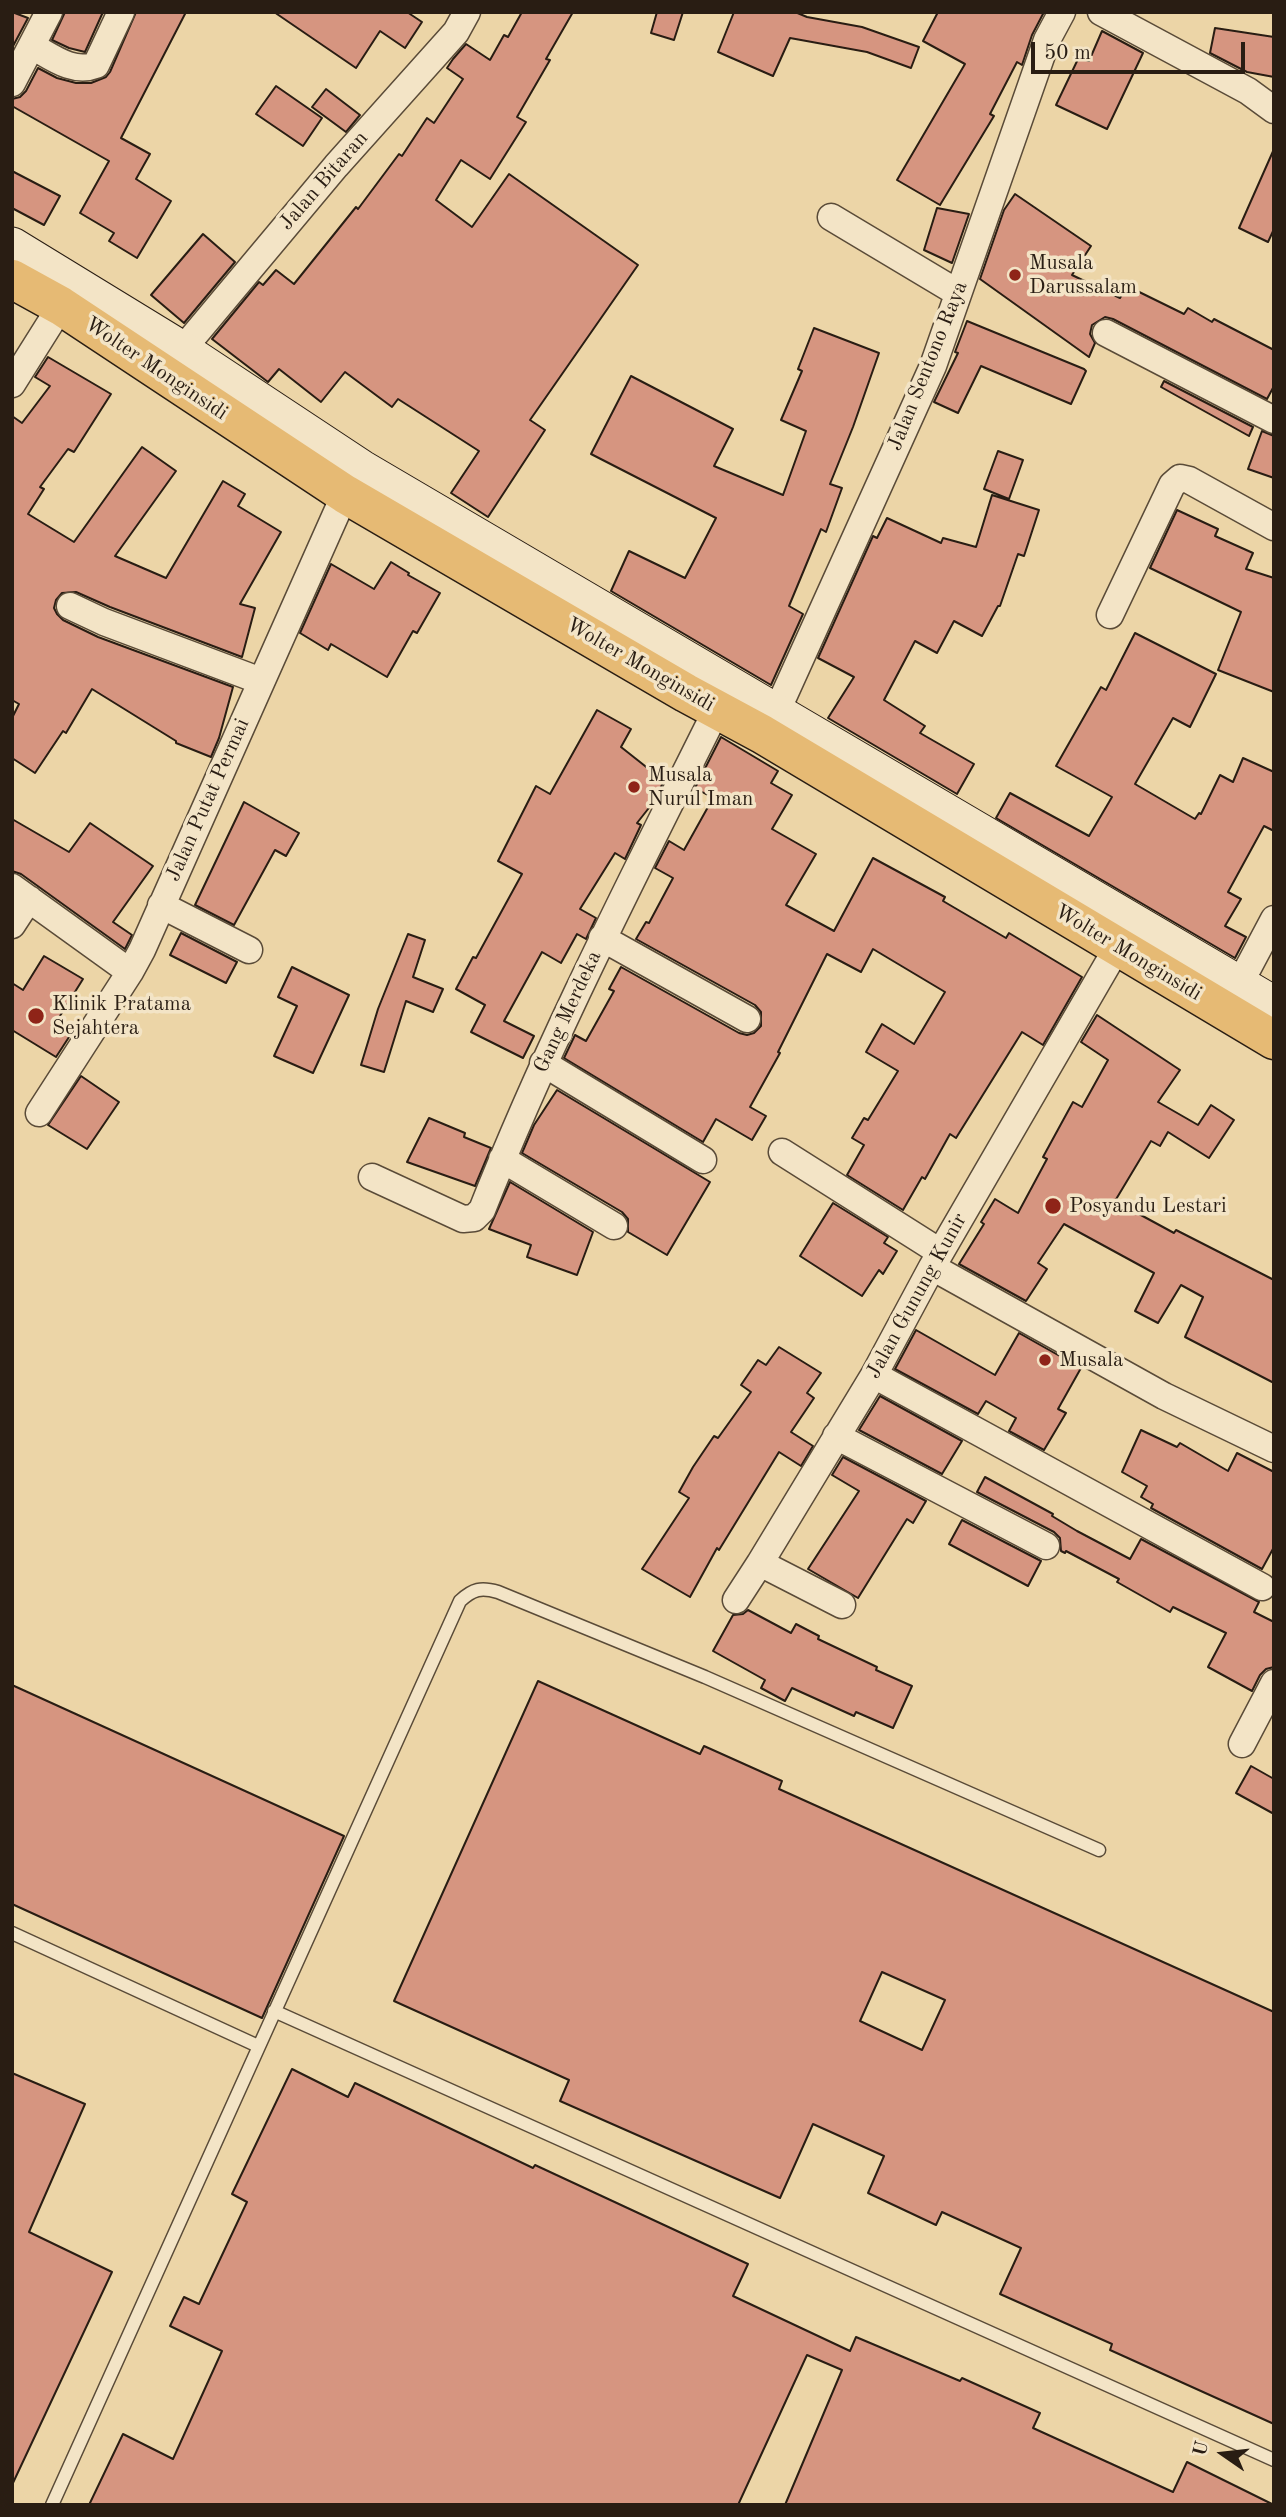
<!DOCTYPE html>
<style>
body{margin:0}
#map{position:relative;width:1286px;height:2517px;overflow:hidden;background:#ecd5a7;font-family:"Old Standard TT",serif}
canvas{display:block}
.frame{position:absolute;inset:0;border:14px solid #291d13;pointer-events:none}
.north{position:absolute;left:1188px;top:2419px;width:70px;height:70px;-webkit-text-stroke:5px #f3e4c6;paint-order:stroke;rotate:284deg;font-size:19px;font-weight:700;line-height:28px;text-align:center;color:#291d13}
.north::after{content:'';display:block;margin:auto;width:24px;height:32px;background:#291d13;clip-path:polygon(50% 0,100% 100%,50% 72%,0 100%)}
.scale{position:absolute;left:1031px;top:42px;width:214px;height:32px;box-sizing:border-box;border:4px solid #291d13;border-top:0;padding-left:9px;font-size:21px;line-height:24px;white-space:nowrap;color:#291d13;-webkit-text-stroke:5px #f3e4c6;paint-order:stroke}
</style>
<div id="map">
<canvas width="1286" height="2517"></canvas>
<div class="frame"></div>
<div class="north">U</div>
<div class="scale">50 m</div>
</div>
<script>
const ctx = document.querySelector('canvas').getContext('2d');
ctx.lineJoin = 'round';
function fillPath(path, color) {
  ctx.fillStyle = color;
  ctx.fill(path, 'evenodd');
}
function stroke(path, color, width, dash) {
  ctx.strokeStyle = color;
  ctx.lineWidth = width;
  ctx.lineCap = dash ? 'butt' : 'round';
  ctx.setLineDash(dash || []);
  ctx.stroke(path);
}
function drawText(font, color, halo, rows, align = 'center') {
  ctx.font = font + ' "Old Standard TT",serif';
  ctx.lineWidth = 7;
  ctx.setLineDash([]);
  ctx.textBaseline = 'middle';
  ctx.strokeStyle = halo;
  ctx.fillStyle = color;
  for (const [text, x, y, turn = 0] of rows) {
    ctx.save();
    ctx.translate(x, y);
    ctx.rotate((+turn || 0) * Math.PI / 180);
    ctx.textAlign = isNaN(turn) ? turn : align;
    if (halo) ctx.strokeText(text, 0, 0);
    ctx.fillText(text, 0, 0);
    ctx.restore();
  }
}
const building = new Path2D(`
 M12,12L28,18L12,48Z
 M65,12H103L85,52L69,48L52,40Z
 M136,12H186L121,138L150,154L136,179L171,201L137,258L109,241L114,233L80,213L109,161L12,106V99L20,97L26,91L38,68L57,78L76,83H91L106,77L110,72Z
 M274,12H407L422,22L405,48L380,31L356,68Z
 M522,12H573L546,59L550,60L517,117L526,122L490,179L461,160L436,200L472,227L509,174L638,265L530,420L545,430L488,517L451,493L479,451L398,399L392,407L345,372L321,402L279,369L268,382L212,339L259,282L263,285L276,270L294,284L356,207L358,209L399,154L402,156L427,118L434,123L463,79L447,68L453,59L466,44L490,60L504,35L508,37Z
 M657,12H683L674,40L651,33Z
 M734,12H795L807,17L862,27L919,47L911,68L867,52L790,38L773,76L718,52Z
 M938,12H1044L1032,35L1022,65L1017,62L990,114L994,116L940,205L897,180L965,64L923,41Z
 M1215,28L1274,37V77L1247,72L1210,53Z
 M1102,31L1143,53L1107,129L1056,105L1079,57L1089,61Z
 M276,86L322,118L303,146L256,114Z
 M326,89L360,115L346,132L312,107Z
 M1274,149V229L1268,242L1239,228Z
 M12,171L60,196L44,225L12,208Z
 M1015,194L1091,246L1072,275L1120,298L1127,286L1184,314L1188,308L1212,322L1214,319L1274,350V386L1267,399L1113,319L1105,317L1092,325L1090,334L1095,343L1089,357L980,279L1004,210Z
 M937,208L969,214L952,263L924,250Z
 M203,234L235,262L184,323L151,295Z
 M967,321L1084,369L1086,371L1071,404L981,366L958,413L934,402L958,353L955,352Z
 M814,328L879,353L853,427L830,484L842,488L826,532L821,529L789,606L803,614L771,685L611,591L629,551L685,578L716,518L591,454L631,376L733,429L714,466L783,495L806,431L781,420L802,371L798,369Z
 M48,357L111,394L74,452L68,449L40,487L44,489L28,514L74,542L142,447L176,471L115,556L166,578L223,481L245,494L238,506L281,532L240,604L255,608L242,657L110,607L76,592L62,593L56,600L54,608L57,614L63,620L98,637L233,687L219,738L211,757L176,743V741L92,689L66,733L63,731L35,773L12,758V718L19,704L12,700V416L22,423L50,386L35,377Z
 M1164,381L1253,427L1249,436L1161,387Z
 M1262,431L1274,436V478L1248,469Z
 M998,451L1023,460L1009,499L984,489Z
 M992,495L1039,510L1024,556L1018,554L1000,606H998L982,636L954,621L937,653L915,641L884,700L925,726L920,733L974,764L957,794L828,718L854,677L818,658L873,536L877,538L887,518L941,543L943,538L976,547Z
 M1177,510L1218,529L1215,536L1253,553L1246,569L1274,578V692L1218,670L1241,612L1150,568Z
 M391,562L409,573L408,575L440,593L417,633L413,631L387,677L331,644L328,650L300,633L331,564L374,589Z
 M1135,633L1216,674L1190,727L1173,718L1135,784L1195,819L1199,813L1201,814L1220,775L1233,782L1243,758L1274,772V831L1264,826L1228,892L1241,899L1225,926L1246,937L1235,958L996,818L1010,793L1089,836L1112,797L1056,766L1101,687L1106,690Z
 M597,710L631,729L621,747L664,781L652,804L637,823L641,825L625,859L615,853L580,909L596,918L586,939L577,934L561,963L542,952L504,1021L534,1036L523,1058L471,1032L485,1005L456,989L473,957L476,958L522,874L498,861L536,786L550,794Z
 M721,737L778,771L771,783L792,795L772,829L816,854L786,905L834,931L873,858L945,897L943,901L1006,938L1009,933L1082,977L1043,1045L1022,1032L956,1138L950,1134L925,1179L922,1177L903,1210L847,1175L864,1145L852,1138L864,1118L868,1120L898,1071L866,1052L882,1024L914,1044L945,992L873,949L861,972L827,954L778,1052L780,1053L750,1107L766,1116L752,1140L716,1119L703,1142L564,1058L575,1035L586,1041L614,991L609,989L621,967L739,1033L747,1035L754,1033L761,1026V1012L755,1005L636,939L646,922L649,923L673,878L655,868L669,841L684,850L713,798L695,788Z
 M244,802L299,833L286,856L275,850L234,925L195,905Z
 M12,819L69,852L90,823L153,866L113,922L132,935L125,949L21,874L12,871Z
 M181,933L237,962L226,983L170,955Z
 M408,934L425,940L413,977L443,989L433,1012L406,1001L384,1072L361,1065L378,1009Z
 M44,956L83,979L55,1024L71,1034L56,1057L12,1030V983L23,990Z
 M292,967L349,995L313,1073L274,1056L297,1006L278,997Z
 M1097,1015L1180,1070L1158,1102L1198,1125L1211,1105L1234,1120L1209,1158L1168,1132L1160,1146L1151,1141L1115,1201L1174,1233L1176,1230L1274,1280V1383L1185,1337L1203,1297L1181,1285L1158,1323L1135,1311L1154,1273L1064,1224L1038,1263L1047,1269L1026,1301L959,1264L984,1224L981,1222L995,1199L1018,1213L1047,1159L1043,1157L1073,1102L1082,1107L1108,1060L1081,1042Z
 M81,1076L119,1102L87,1149L48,1125Z
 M557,1090L710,1182L667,1255L628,1232V1219L622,1212L522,1153L534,1125Z
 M429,1118L465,1133L464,1137L491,1148L475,1186L407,1162Z
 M510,1182L593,1232L577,1275L527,1257L531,1245L489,1229Z
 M833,1203L888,1237L884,1243L897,1251L883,1274L879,1270L862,1296L800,1256Z
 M916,1330L995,1375L1019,1333L1081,1368L1058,1409L1066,1413L1044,1450L1009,1431L1016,1418L986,1401L978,1414L895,1369Z
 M779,1347L821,1373L807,1393L814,1398L791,1432L813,1446L801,1466L779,1452L719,1550L717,1548L690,1597L642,1569L689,1498L679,1492L693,1467L714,1436L718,1438L751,1392L741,1385L758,1360L766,1365Z
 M880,1396L962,1441L942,1474L859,1430Z
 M1141,1430L1177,1447L1180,1443L1228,1471L1237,1453L1274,1472V1547L1262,1569L1151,1508L1153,1504L1141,1497L1147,1486L1122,1472Z
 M843,1457L926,1501L913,1523L907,1519L858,1598L808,1569L859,1491L832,1475Z
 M985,1477L1053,1514L1052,1516L1077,1531L1130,1559L1141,1539L1259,1602L1254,1612L1274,1622V1667L1266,1669L1260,1675L1252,1691L1208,1667L1226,1633L1173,1607L1170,1612L1117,1582L1119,1579L1066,1551L1065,1553L1061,1551L1060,1538L1054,1532L977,1492Z
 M962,1520L1041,1561L1028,1586L949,1544Z
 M748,1610L791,1633L796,1624L819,1636L818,1639L877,1667L876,1670L912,1686L893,1728L856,1712L854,1716L792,1688L785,1701L761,1688L765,1680L713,1651L733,1615L743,1614Z
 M538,1681L700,1754L704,1746L782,1781L779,1789L1274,2012V2424L1110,2350L1112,2344L1000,2294L1021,2248L942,2212L936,2225L868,2193L884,2156L813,2124L780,2198L560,2101L569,2080L394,2001ZM882,1972L945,2000L922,2050L860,2021Z
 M12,1685L344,1836L262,2018L12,1904Z
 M1251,1766L1274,1779V1814L1236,1793Z
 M292,2069L348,2097L355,2083L533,2168L535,2165L748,2264L733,2296L850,2351L856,2337L960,2381L962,2378L1040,2413L1033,2428L1173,2492L1187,2462L1274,2505H785L842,2370L807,2355L738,2505H89L123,2434L173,2459L222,2351L170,2326L184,2297L199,2304L247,2202L232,2194Z
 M12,2073L85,2104L29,2232L112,2272L12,2485Z`);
const service = new Path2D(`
 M12,1933L258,2046
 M274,2011L1274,2460
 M52,2505L460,1601C473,1589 481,1587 498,1592L705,1677L1099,1850`);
const minor = new Path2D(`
 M1101,12L1248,91L1274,110
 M32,46C52,57 73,74 96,65L121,12
 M12,83L49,12
 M831,217L958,293
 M1106,333L1274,420
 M182,350L336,166L456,32L467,12
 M12,384L61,306
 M70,606L104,622L261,681
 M1110,615L1172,485L1180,478L1189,480L1274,527
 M776,713L933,366L1047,40L1062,12
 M12,887L130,972L142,950L345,494
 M161,905L249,950
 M12,925L29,899
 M602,938L747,1019
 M1239,985L1274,919
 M543,1063L703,1160
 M39,1113L130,972
 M782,1152L940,1252
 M502,1159L614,1226
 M372,1177L463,1219L474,1218L482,1210C550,1038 635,874 717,709
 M932,1267L1164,1396L1274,1449
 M874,1375L1262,1587
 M836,1436L1046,1546
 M736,1600L760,1563
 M842,1605L760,1563L874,1375L932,1267L1117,948
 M1242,1744L1274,1683`);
const secondary = new Path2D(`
 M12,246L182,350L362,469L1274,1005`);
const primary = new Path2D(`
 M12,279L61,306L345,494L686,693L762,734L1274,1040`);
const markers = [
 [1015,275,7,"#8f2418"],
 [634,787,7,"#8f2418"],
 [36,1016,9,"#8f2418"],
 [1053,1206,9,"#8f2418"],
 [1045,1360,7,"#8f2418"]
];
const streetNames = [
 ["Jalan Bitaran",324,181,-49],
 ["Jalan Sentono Raya",928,366,-68],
 ["Wolter Monginsidi",156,369,34],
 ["Wolter Monginsidi",640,665,30],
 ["Jalan Putat Permai",208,800,-66],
 ["Wolter Monginsidi",1128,953,31],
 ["Gang Merdeka",568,1012,-65],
 ["Jalan Gunung Kunir",917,1296,-61]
];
const poiNames = [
 ["Musala",1029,263],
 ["Darussalam",1029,287],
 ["Musala",648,775],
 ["Nurul Iman",648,799],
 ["Klinik Pratama",52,1004],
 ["Sejahtera",52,1028],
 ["Posyandu Lestari",1069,1206],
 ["Musala",1059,1360]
];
fillPath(building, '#d69580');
stroke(building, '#291d13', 2);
stroke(service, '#5a4b38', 15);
stroke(minor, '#5a4b38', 29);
stroke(secondary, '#291d13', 39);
stroke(primary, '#291d13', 41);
stroke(service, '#f3e4c6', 12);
stroke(minor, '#f3e4c6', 26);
stroke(secondary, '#f3e4c6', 37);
stroke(primary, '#e6ba74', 38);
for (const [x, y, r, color] of markers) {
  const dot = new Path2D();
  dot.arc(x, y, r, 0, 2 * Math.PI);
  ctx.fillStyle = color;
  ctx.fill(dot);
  stroke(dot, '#f3e4c6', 2.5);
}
drawText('21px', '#291d13', '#f3e4c6', streetNames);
drawText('21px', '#291d13', '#f3e4c6', poiNames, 'left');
</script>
